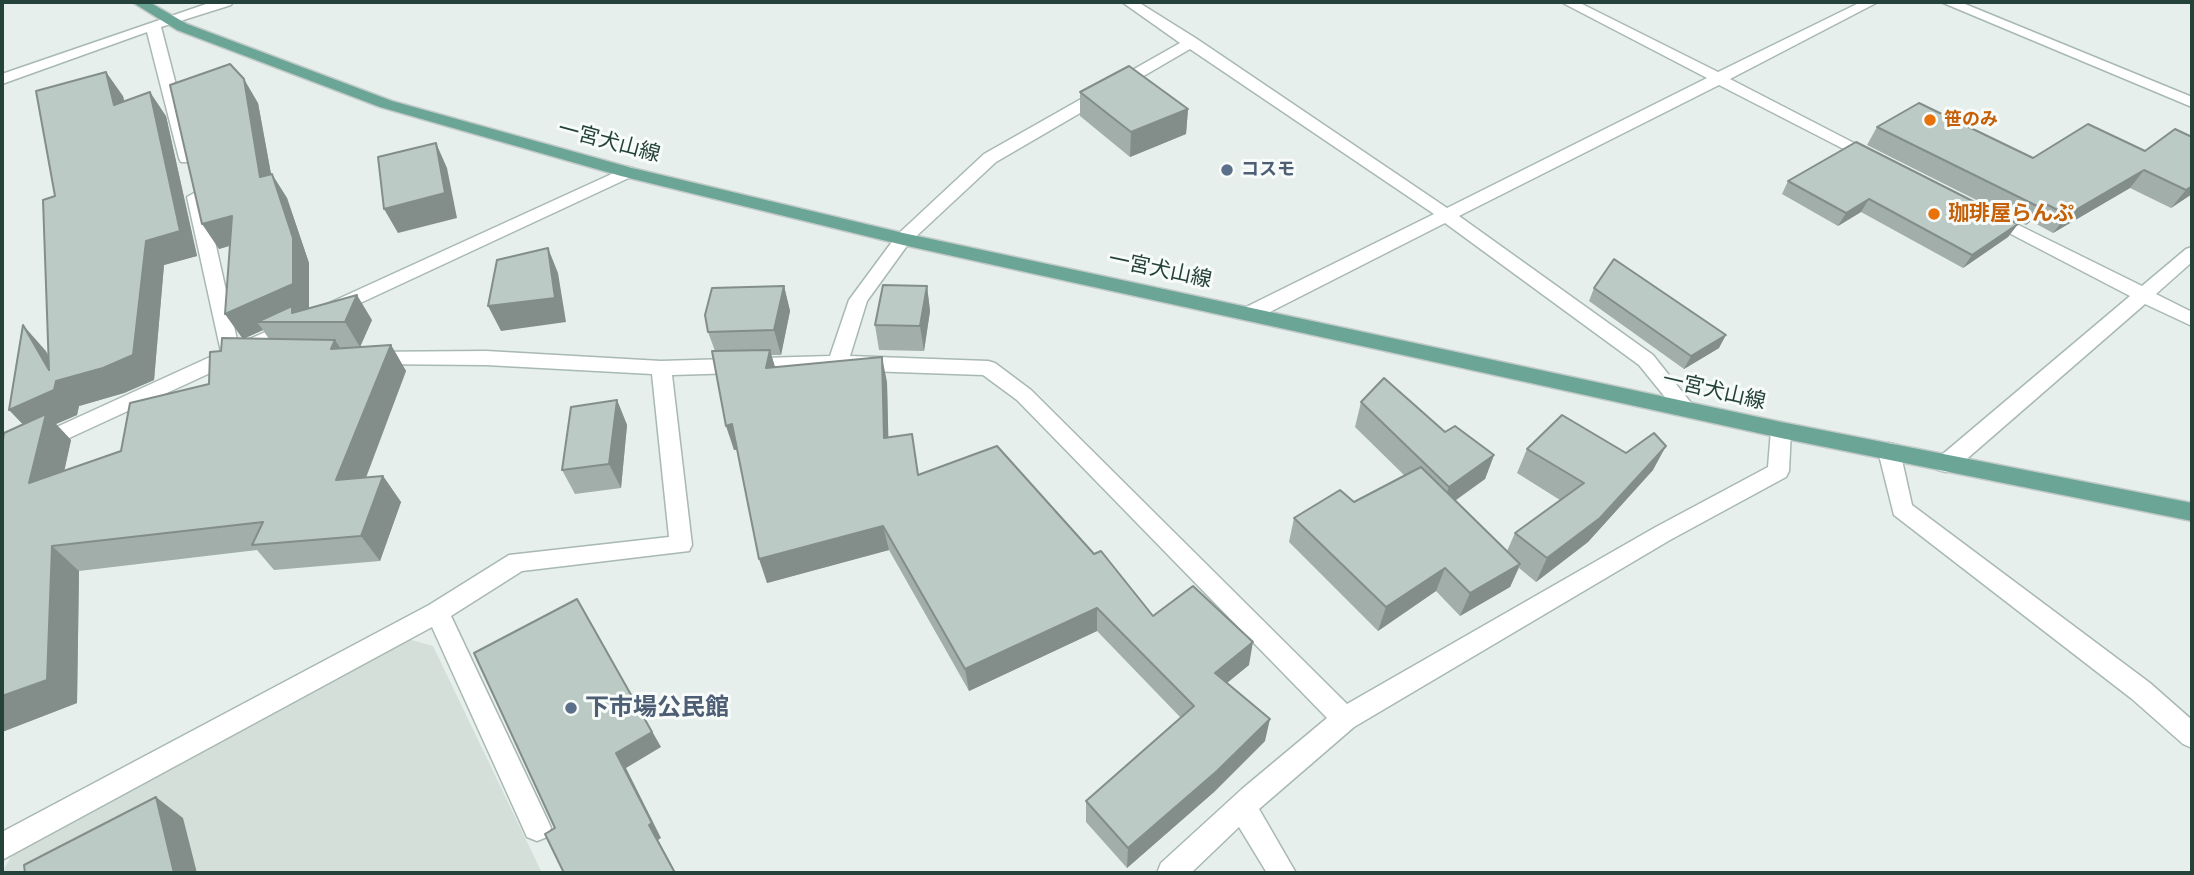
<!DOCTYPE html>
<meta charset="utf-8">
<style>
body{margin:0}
#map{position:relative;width:2194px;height:875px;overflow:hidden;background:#e6efeb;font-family:Rubik,sans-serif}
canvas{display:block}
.frame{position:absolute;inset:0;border:4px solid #24423a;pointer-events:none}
</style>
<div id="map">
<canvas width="2194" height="875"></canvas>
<div class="frame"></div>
</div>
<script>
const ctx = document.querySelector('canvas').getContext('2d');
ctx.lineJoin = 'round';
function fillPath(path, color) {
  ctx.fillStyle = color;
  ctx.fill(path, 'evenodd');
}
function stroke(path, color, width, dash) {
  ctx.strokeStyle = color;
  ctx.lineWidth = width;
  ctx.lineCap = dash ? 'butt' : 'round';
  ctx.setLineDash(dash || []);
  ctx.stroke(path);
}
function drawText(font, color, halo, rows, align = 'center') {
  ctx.font = font + ' Rubik,"Noto Sans JP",sans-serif';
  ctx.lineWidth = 6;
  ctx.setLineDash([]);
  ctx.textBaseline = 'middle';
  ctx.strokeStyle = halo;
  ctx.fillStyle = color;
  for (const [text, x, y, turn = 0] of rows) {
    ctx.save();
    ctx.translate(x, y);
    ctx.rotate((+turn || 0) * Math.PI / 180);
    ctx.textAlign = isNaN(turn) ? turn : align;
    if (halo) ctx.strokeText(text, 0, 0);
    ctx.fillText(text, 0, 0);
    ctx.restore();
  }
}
const built = new Path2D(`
 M408,639L433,646L542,873H2L14,851Z`);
const minor = new Path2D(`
 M212,2H233L231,5L161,27L195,158L193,162H181L179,158L147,32L2,84V74Z
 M1122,2H1138L1197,39L1447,208L1707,78L1561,2H1578L1718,72L1861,2H1878L1730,79L1883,158L1881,162H1869L1719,85L1459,216L1653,355L1695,408L1692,413L1685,415L1678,413L1639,365L1445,223L1258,318H1244L1241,313L1244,308L1434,214L1190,49L996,162L909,243L867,301L850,356L988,361L995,363L1031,390L1347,704L1654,528L1768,467L1771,430L1774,425L1781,422L1788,425L1791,430L1789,471L1786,477L1670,540L1354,727L1259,809L1296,873H1267L1239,827L1191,873H1157L1161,863L1242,789L1327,718L1017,400L983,375L838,370L672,375L692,545L689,551L522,571L451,616L547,819L551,828L547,837L537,841L527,837L432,627L2,860V832L429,605L509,555L669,537L652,374L486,365L369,364L362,362L359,357L362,352L486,351L661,361L830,356L849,300L897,235L984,154L1180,43Z
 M1941,2H1960L2192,97V107Z
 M627,167L633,168L635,172L633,176L341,312H327L325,308L327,304Z
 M196,192L205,197L238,344L295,319L302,321L305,326L302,331L251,354L249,361L234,362L2,469V452L221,352L187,197Z
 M1988,210L2142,286L2186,249L2192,247V262L2156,294L2192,312V326L2145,304L1954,470L1946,472L1938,470L1935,464L1938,458L2130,296L1982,219L1979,215L1982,211Z
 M1889,443L1897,445L1900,451L1912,505L2150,683L2192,720V748L2183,744L2132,699L1894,515L1878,451L1881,445Z`);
const primary = new Path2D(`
 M132,2H149L187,24L392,101L632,168L903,233L1781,422L2192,503V521L1781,438L903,245L621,176L380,107L177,30Z`);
const wall = new Path2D(`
 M1080,92L1188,109L1186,134L1130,157L1080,116Z
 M123,96L124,102L166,116L197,256L164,265L154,380L124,393L79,406L77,415L56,424L71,440L64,471L121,451L209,384L221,351L243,339L225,314L230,246L219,249L258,103L271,174L287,198L309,263V308L372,320L360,347L391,345L406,371L366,478L383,476L401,502L380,561L274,570L257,550L79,571L77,703L2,732V445L23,424L45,350L49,356ZM263,330L269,339H243Z
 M2088,124L2192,194L2171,208L2130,188L2053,233L2031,221L2026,225L1867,145L1877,127L2033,158Z
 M1788,181L2018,224L2008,237L1963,268L1861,212L1838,226L1782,194Z
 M784,286L790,311L781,355H771L775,367L887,382L888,437L918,475L1094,554L1153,616L1249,665L1227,683L1265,741L1214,792L1127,868L1086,822V801L1181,718L1097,631L969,691L889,550L767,583L737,450H734L715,351L708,332Z
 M927,286L930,311L924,351L879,350L875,325Z
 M1594,288L1719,348L1684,369L1589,301Z
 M617,400L627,425L621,488L575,494L562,470Z
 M1361,402L1445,432L1494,455L1485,479L1455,501L1507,551L1515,533L1560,500L1517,473L1527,449L1653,470L1588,542L1536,582L1519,568L1510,587L1460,616L1436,591L1378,631L1289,542L1294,518L1354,502L1405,476L1355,427Z`);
const shadedWall = new Path2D(`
 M106,72L123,96L131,129L114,105Z
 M244,79L258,103L276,201L260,177Z
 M150,92L166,116L197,256L164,265L154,380L124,393L79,406L77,415L56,424L71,440L56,509L29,483L33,435L9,410L49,370L23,325L45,350L63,379Z
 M1188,109L1186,134L1130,157L1131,132Z
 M436,143L447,168L457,218L398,233L384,209Z
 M2144,170L2130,188L2053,233L2067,215Z
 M272,174L287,198L309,263V308L257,322L263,330L243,339L225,314Z
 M2192,186V194L2171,208L2186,190Z
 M1869,199L1861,212L1838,226L1846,213Z
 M2044,203L2031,221L2026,225L2039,207Z
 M232,216L248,240L219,249L202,224Z
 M2018,224L2008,237L1963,268L1972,255Z
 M548,248L558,273L566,322L501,331L488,306Z
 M784,286L790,311L781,355L774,330Z
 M927,286L930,311L924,351L920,326Z
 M357,295L372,320L360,347L345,322Z
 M1726,335L1719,348L1684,369L1691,356Z
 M335,340L352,366L331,349Z
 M391,345L406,371L355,506L336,480Z
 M770,350L777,374L766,368Z
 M882,357L887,382L889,462L884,438Z
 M617,400L627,425L621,488L609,464Z
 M732,424L741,449L734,450L726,426Z
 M1666,446L1653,470L1588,542L1536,582L1547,558Z
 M1494,455L1485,479L1440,511L1449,487Z
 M383,476L401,502L380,561L361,536Z
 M883,526L889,550L767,583L759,559Z
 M52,546L79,571L77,703L2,732V696Z
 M1520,564L1510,587L1460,616L1470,593Z
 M1445,568L1436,591L1378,631L1386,607Z
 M577,599L661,747L626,768L661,838L658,840L676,873H675L649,825L616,753Z
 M1097,608V631L969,691L965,669Z
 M1253,642L1249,665L1212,695L1215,673Z
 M1270,719L1265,741L1214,792L1127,868L1128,848Z
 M156,797L183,818L197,873H174Z`);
const building = new Path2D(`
 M230,64L244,79L260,177L272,174L293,238V284L225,314L232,216L202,224L170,85Z
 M1129,66L1188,109L1131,132L1080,92Z
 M106,72L114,105L150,92L180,231L146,241L133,355L103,368L56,381L54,390L9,410L23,325L49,370L43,200L55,196L36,91Z
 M1919,103L2033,158L2088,124L2145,151L2175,129L2192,137V186L2186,190L2144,170L2067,215L2044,203L2039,207L1877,127Z
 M1856,142L2018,224L1972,255L1869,199L1846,213L1788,181Z
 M436,143L445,193L384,209L378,157Z
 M548,248L555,298L488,306L497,260Z
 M1614,259L1726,335L1691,356L1594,288Z
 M883,285L927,286L920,326L875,325Z
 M784,286L774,330L708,332L705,315L712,288Z
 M357,295L345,322H257L292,306V313Z
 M222,338L335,340L331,349L391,345L336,480L383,476L361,536L252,545L263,522L52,546L47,680L2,696V445L4,433L46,414L29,483L121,451L130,403L209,384L210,352L221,351Z
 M770,350L766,368L882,357L884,438L912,434L918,475L997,446L1094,554L1101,551L1153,616L1193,586L1253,642L1215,673L1270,719L1217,771L1128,848L1086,801L1194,706L1097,608L965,669L883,526L759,559L732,424L726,426L712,351Z
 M1384,378L1445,432L1455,426L1494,455L1449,487L1361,402Z
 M617,400L609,464L562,470L571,407Z
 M1562,415L1626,453L1654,433L1666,446L1600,518L1547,558L1515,533L1584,483L1527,449Z
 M1421,467L1520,564L1470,593L1445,568L1386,607L1294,518L1340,490L1354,502Z
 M577,599L652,732L616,753L652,823L649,825L675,873H564L545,834L555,828L474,653Z
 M156,797L174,873H25L24,865Z`);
const markers = [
 [1930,120,7,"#e8710a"],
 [1227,170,7,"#5c6f8a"],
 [1934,214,7,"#e8710a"],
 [571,708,7,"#5c6f8a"]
];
const farFoodnames = [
 ["笹のみ",1944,120]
];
const farServicenames = [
 ["コスモ",1241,170]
];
const streetNames = [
 ["一宮犬山線",609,142,15],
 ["一宮犬山線",1160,270,12],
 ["一宮犬山線",1714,391,13]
];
const foodNames = [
 ["珈琲屋らんぷ",1948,214]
];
const nearServicenames = [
 ["下市場公民館",585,708]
];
fillPath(built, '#d4dfda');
stroke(minor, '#a8b8b2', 3);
stroke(primary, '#c2cac8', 3);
fillPath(minor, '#fff');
fillPath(primary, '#6aa596');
fillPath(wall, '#a1aea9');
fillPath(shadedWall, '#838d89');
fillPath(building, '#bbcac4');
stroke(building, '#838d89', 2);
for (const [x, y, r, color] of markers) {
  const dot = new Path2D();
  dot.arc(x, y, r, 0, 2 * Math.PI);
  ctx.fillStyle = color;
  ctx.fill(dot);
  stroke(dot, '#f7fbf9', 2.5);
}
drawText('bold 18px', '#c56008', '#f7fbf9', farFoodnames, 'left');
drawText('bold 18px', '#4e5e75', '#f7fbf9', farServicenames, 'left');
drawText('21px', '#24423a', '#f7fbf9', streetNames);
drawText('bold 21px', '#c56008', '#f7fbf9', foodNames, 'left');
drawText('bold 24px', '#4e5e75', '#f7fbf9', nearServicenames, 'left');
</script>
